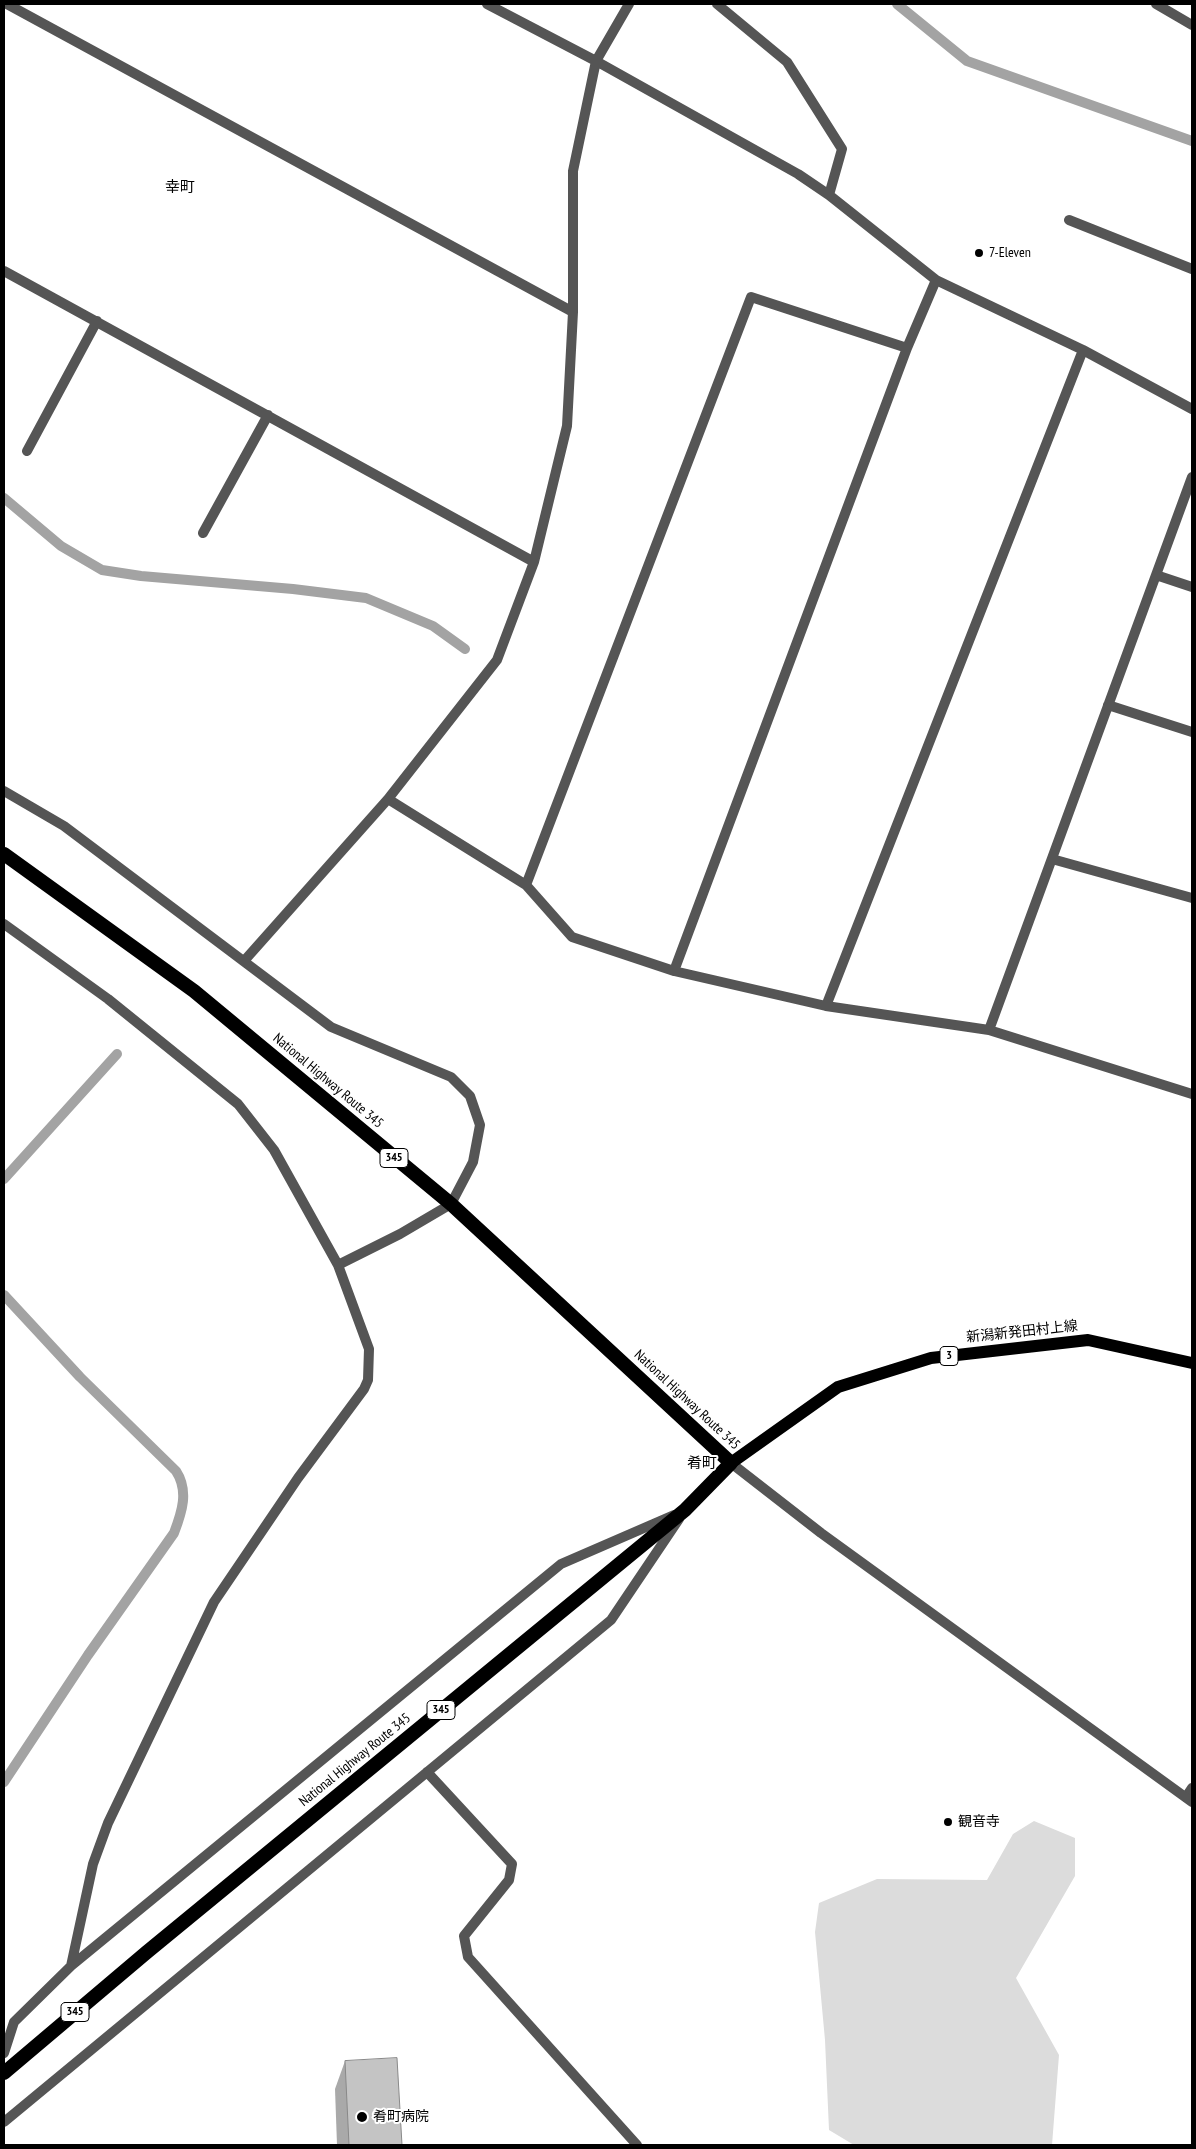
<!DOCTYPE html>
<meta charset="utf-8">
<style>
body{margin:0}
#map{position:relative;width:1196px;height:2149px;overflow:hidden;background:#fff;font-family:"PT Sans Narrow",sans-serif}
canvas{display:block}
.frame{position:absolute;inset:0;border:5px solid #000;pointer-events:none}
</style>
<div id="map">
<canvas width="1196" height="2149"></canvas>
<div class="frame"></div>
</div>
<script>
const ctx = document.querySelector('canvas').getContext('2d');
ctx.lineJoin = 'round';
function fillPath(path, color) {
  ctx.fillStyle = color;
  ctx.fill(path, 'evenodd');
}
function stroke(path, color, width, dash) {
  ctx.strokeStyle = color;
  ctx.lineWidth = width;
  ctx.lineCap = dash ? 'butt' : 'round';
  ctx.setLineDash(dash || []);
  ctx.stroke(path);
}
function drawText(font, color, halo, rows, align = 'center') {
  ctx.font = font + ' "PT Sans Narrow","Noto Sans JP",sans-serif';
  ctx.lineWidth = 4;
  ctx.setLineDash([]);
  ctx.textBaseline = 'middle';
  ctx.strokeStyle = halo;
  ctx.fillStyle = color;
  for (const [text, x, y, turn = 0] of rows) {
    ctx.save();
    ctx.translate(x, y);
    ctx.rotate((+turn || 0) * Math.PI / 180);
    ctx.textAlign = isNaN(turn) ? turn : align;
    if (halo) ctx.strokeText(text, 0, 0);
    ctx.fillText(text, 0, 0);
    ctx.restore();
  }
}
const green = new Path2D(`
 M1034,1821L1075,1838V1876L1016,1978L1059,2055L1052,2145H854L829,2130L825,2040L815,1932L819,1903L877,1879L987,1880L1013,1834Z`);
const stream = new Path2D(`
 M897,4L967,61L1192,141
 M4,498L61,546L102,570L141,576L293,589L366,598L433,626L465,649
 M4,1179L117,1054
 M4,1295L80,1377L176,1471C189,1491 182,1512 174,1533L88,1655L4,1782`);
const minor = new Path2D(`
 M7,4L573,312
 M487,4L596,61L798,174L829,195L936,280L1083,350L1192,409
 M717,4L787,62L842,149L829,195
 M1156,4L1192,25
 M1069,220L1192,269
 M4,271L534,562
 M27,451L97,321
 M203,533L268,415
 M1156,575L1192,587
 M1108,705L1192,732
 M4,791L64,826L331,1027L451,1077L470,1096L480,1125L473,1162L451,1204L400,1234L338,1265
 M388,799L526,885L572,937L674,971L826,1006L989,1030L1192,1094
 M1052,859L1192,898
 M526,885L751,297L907,348
 M4,924L108,999L238,1104L274,1150L338,1265L369,1349L368,1380L364,1389L298,1478L214,1602L108,1823L93,1864L71,1966
 M244,961L388,799L497,660L534,562L567,426L573,312V171L596,61L629,4
 M674,971L907,348L936,280
 M826,1006L1083,350
 M989,1030L1192,477
 M427,1772L512,1864L509,1880L464,1936L468,1957L637,2145
 M1186,1797L1192,1788
 M4,2053L14,2022L71,1966L561,1564L674,1515
 M4,2122L611,1620L679,1519`);
const tertiary = new Path2D(`
 M731,1463L821,1533L1192,1802`);
const primary = new Path2D(`
 M731,1463L838,1387L931,1358L1088,1340L1192,1363`);
const trunk = new Path2D(`
 M4,854L194,991L451,1204L731,1463L685,1510L147,1952L4,2073`);
const wall = new Path2D(`
 M345,2061L402,2145H337L335,2089Z`);
const building = new Path2D(`
 M397,2058L402,2145H349L345,2061Z`);
const markers = [
 [979,253,5,"#000"],
 [948,1822,5,"#000"],
 [362,2117,6,"#000"]
];
const shields = [
 [394,1158,28],
 [949,1356,18],
 [441,1710,28],
 [75,2012,28]
];
const shieldNames = [
 ["345",394,1158],
 ["3",949,1356],
 ["345",441,1710],
 ["345",75,2012]
];
const poiNames = [
 ["7-Eleven",989,253],
 ["観音寺",958,1822],
 ["肴町病院",373,2117]
];
const streetNames = [
 ["National Highway Route 345",328,1081,40],
 ["新潟新発田村上線",1022,1332,-6],
 ["National Highway Route 345",687,1400,43],
 ["National Highway Route 345",355,1760,-39]
];
const neighbourhoodNames = [
 ["幸町",180,188],
 ["肴町",702,1464]
];
fillPath(green, '#dcdcdc');
stroke(stream, '#a3a3a3', 10);
stroke(minor, '#555', 10);
stroke(tertiary, '#555', 10);
stroke(primary, '#000', 12);
stroke(trunk, '#000', 14);
fillPath(wall, '#a9a9a9');
fillPath(building, '#c4c4c4');
stroke(building, '#898989', 1);
for (const [x, y, r, color] of markers) {
  const dot = new Path2D();
  dot.arc(x, y, r, 0, 2 * Math.PI);
  ctx.fillStyle = color;
  ctx.fill(dot);
  stroke(dot, '#fff', 2);
}
for (const [x, y, w] of shields) {
  const box = new Path2D();
  box.roundRect(x - w / 2, y - 9.5, w, 19, 4);
  ctx.fillStyle = '#fff';
  ctx.fill(box);
  stroke(box, '#000', 1);
}
drawText('bold 12px', '#000', null, shieldNames);
drawText('14px', '#000', '#fff', poiNames, 'left');
drawText('14px', '#000', '#fff', streetNames);
drawText('15px', '#000', '#fff', neighbourhoodNames);
</script>
